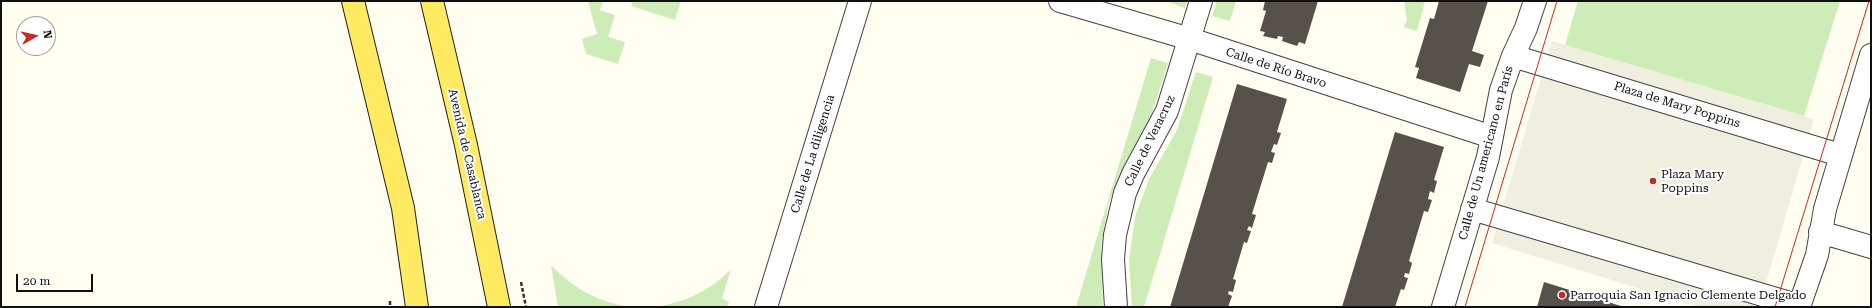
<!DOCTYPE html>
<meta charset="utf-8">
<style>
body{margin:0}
#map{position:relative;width:1872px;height:308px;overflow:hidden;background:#fffef1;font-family:"Roboto Serif",serif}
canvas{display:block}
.frame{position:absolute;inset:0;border:2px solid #0f0f0f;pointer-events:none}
.north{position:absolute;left:16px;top:16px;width:40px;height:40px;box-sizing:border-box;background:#fff;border:1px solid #9f9f9f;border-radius:50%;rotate:82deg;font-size:11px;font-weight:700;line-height:16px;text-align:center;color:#0f0f0f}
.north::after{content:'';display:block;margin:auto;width:14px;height:18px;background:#c72a1f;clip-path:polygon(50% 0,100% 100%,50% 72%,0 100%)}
.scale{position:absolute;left:16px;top:274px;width:77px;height:18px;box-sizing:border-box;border:2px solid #0f0f0f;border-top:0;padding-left:5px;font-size:12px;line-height:14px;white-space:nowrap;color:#0f0f0f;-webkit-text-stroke:3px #fff;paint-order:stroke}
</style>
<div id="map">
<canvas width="1872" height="308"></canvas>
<div class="frame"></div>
<div class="north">N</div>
<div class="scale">20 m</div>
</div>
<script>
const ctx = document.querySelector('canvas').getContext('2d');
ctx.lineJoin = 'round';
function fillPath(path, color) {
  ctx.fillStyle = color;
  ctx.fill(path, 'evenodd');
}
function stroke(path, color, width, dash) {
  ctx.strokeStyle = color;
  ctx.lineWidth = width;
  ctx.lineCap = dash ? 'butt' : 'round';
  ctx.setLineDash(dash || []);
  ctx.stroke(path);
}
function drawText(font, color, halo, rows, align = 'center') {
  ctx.font = font + ' "Roboto Serif",serif';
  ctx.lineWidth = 4;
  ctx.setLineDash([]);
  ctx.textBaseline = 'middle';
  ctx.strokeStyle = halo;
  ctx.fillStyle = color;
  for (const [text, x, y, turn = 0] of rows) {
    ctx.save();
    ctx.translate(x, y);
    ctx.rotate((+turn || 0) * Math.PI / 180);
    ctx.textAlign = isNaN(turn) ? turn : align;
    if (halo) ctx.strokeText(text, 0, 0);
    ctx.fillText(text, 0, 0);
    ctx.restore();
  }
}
const green = new Path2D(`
 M588,1H603L600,10L615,15L608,37L625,42L618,64L586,54L582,39L597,34Z
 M633,1H681L675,20L631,6Z
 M1169,1H1187L1185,8L1168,2Z
 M1217,1H1236L1230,21L1212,16Z
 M1404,1H1425L1417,31L1404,27L1407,20Z
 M1578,1H1840L1804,116L1565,45Z
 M1151,58L1168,63L1151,116L1119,175L1108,206L1101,246L1103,307H1076Z
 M1196,72L1213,77L1144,307H1132L1129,260L1135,217L1149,179L1177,130Z
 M551,265C573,288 599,303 631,307H558Z
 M731,269L722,298L729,302L727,307H652C682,304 710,291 731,269Z`);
const plaza = new Path2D(`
 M1552,41L1814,119L1759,307H1699L1492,243Z`);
const building = new Path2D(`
 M1265,1H1318L1305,44L1299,42L1297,46L1282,41L1283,37L1278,36L1277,39L1263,36L1265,32L1260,31L1266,11L1263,10Z
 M1439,1H1488L1472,51L1484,55L1480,67L1469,64L1460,92L1416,78L1419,68L1415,67L1430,18L1434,19Z
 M1237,84L1287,99L1277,132L1281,133L1277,145L1274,144L1271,152L1275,153L1272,163L1268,162L1252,214L1256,215L1252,228L1249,226L1247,230L1251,231L1247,243L1244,242L1233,279L1236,280L1233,292L1229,291L1228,294L1232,296L1228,307H1170Z
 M1395,132L1444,147L1434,180L1437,181L1434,193L1430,191L1428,199L1432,200L1428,212L1424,211L1409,261L1412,263L1409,274L1405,273L1404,277L1408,278L1404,290L1401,289L1395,307H1342Z
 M1544,282L1624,307H1537Z`);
const path = new Path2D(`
 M521,282L526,307
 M390,301V307`);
const minor = new Path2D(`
 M1060,1L1190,39L1492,137
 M1513,56L1840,155
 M1472,209L1800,306
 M1820,232L1871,247
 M766,307L860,1
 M1116,307L1113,259L1115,235L1125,193L1133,174L1167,111L1201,1
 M1443,307L1488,157L1501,90L1513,56L1526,28L1535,1
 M1799,307L1817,255L1825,209L1871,55`);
const major = new Path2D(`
 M353,1L403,208L417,307
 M432,1L466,145L499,307`);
const tram = new Path2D(`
 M1465,307L1557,1
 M1775,307L1869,1`);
const markers = [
 [1653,181,4,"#c72a1f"],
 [1562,295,4,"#c72a1f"]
];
const streetNames = [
 ["Calle de Río Bravo",1276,68,18],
 ["Plaza de Mary Poppins",1677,105,17],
 ["Calle de Veracruz",1150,141,-64],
 ["Calle de Un americano en París",1486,153,-75],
 ["Avenida de Casablanca",467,154,77],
 ["Calle de La diligencia",813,154,-73]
];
const poiNames = [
 ["Plaza Mary",1661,174],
 ["Poppins",1661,188],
 ["Parroquia San Ignacio Clemente Delgado",1570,295]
];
fillPath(green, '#cdecb8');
fillPath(plaza, '#f0eedf');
fillPath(building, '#58514b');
stroke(minor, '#424242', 24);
stroke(major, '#202020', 24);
stroke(path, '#313131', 2.5, [4, 2]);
stroke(minor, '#fff', 22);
stroke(major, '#ffea61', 22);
stroke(tram, '#c72a1f', 1);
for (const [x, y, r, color] of markers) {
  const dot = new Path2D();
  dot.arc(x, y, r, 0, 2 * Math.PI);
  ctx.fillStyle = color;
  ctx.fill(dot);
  stroke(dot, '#fff', 1.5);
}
drawText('12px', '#0f0f0f', '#fff', streetNames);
drawText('12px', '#0f0f0f', '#fff', poiNames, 'left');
</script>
